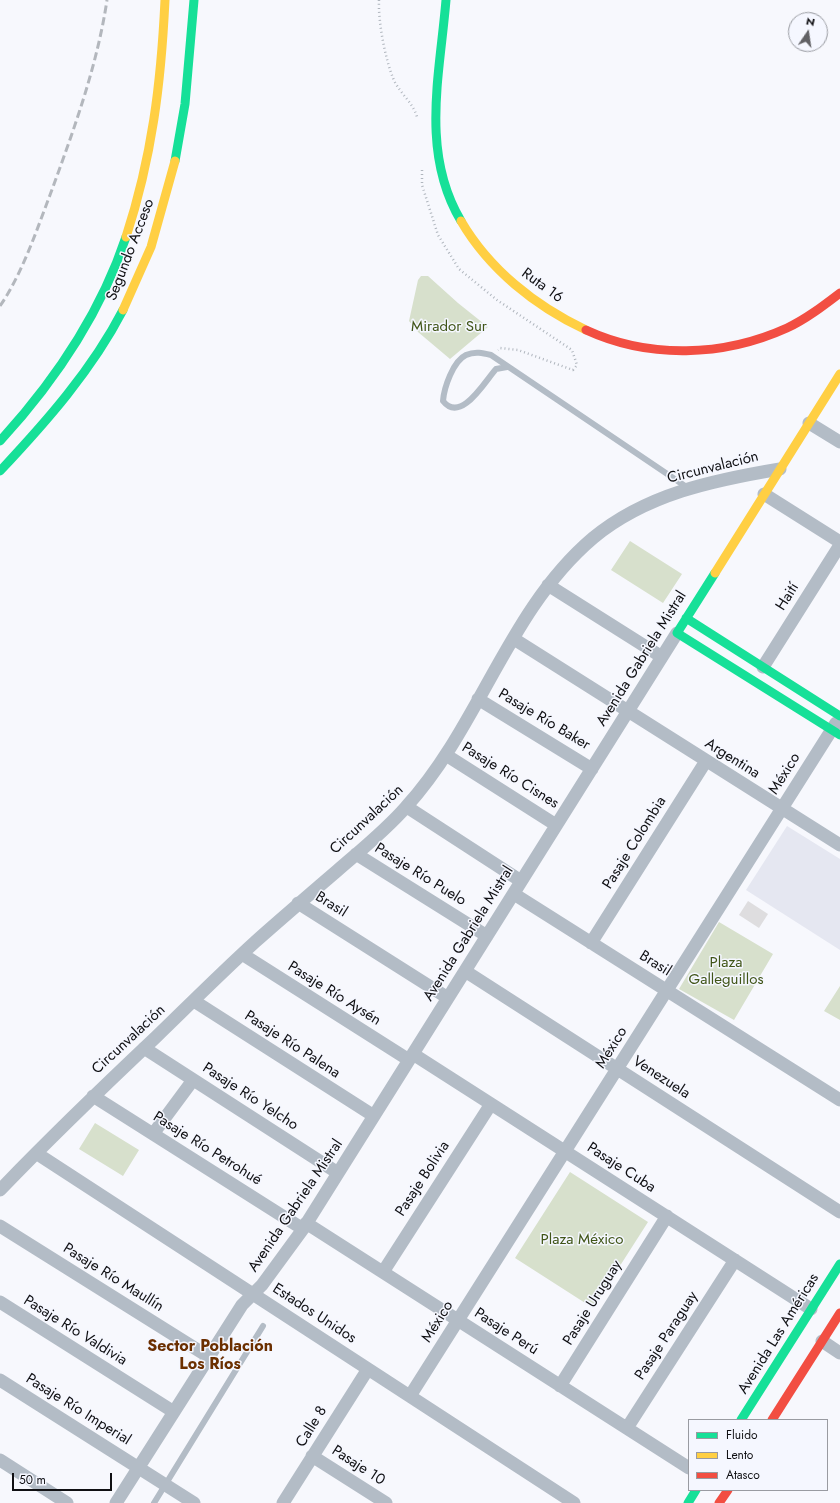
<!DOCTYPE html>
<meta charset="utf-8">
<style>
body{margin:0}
#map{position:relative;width:840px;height:1503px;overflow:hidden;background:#f7f8fd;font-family:Jost,sans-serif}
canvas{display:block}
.legend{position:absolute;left:688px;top:1419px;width:140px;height:72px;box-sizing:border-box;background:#f5f7ff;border:1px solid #999ba1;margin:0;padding:5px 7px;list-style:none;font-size:12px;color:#101013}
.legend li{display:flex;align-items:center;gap:8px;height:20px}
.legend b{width:20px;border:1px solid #999ba1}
.north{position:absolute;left:788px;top:12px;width:40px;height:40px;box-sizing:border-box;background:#f5f7ff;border:1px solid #999ba1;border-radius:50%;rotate:13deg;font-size:11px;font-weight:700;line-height:16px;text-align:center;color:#101013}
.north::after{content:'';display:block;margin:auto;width:14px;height:18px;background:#616165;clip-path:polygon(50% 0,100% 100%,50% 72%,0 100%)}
.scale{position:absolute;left:12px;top:1473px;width:100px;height:18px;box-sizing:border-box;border:2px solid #101013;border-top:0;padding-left:5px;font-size:12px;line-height:14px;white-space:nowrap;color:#101013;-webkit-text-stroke:3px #f5f7ff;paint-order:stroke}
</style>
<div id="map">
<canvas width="840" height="1503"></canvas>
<ul class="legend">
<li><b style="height:5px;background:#16e098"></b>Fluido</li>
<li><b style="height:5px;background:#ffcf43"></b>Lento</li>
<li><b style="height:5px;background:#f24e42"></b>Atasco</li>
</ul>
<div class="north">N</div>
<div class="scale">50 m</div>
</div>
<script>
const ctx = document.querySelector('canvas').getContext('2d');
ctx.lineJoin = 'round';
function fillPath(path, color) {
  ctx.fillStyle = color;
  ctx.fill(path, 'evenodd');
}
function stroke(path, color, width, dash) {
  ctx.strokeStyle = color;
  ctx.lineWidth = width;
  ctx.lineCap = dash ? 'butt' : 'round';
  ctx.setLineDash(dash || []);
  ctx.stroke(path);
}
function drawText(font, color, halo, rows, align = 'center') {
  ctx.font = font + ' Jost,sans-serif';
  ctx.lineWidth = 3;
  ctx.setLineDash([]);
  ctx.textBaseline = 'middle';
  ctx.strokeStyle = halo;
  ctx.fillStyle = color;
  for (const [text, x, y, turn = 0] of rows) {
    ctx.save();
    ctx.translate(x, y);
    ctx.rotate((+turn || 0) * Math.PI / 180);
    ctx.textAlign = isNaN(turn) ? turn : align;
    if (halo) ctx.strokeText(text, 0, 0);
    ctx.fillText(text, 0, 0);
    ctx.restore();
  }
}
const built = new Path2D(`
 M787,826L840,859V950L746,890Z`);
const green = new Path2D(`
 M421,276H428L458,303L488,327L450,359L418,332L409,321L418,280Z
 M630,541L682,574L663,603L611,570Z
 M719,922L773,954L734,1020L679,989Z
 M840,986V1020L824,1011Z
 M95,1123L139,1150L123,1176L79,1149Z
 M570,1172L648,1222L593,1308L515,1258Z`);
const building = new Path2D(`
 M748,901L768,914L759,928L739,915Z`);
const path = new Path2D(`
 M379,0C378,21 385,58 393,78C399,93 413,102 417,117
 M422,170V185L438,235L459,269L497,300L572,350L577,365L573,370L518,350L500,348L498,350`);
const lane = new Path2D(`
 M507,367L496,369C485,381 461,424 443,401C444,388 453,361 466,355C475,351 483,353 491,355L688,488
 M154,1503L263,1326`);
const street = new Path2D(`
 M809,423L840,442
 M764,494L840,542
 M548,585L662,657
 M514,639L840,845
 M763,667L840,545
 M478,699L592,769
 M446,755L556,825
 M407,807L521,881
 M356,854L487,936
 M514,894L840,1100
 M298,903L448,998
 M591,943L706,761
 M242,954L409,1060
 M465,971L840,1212
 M194,1001L374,1116
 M144,1048L338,1173
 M413,1054L811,1309
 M93,1096L303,1229
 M153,1134L193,1080
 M36,1153L574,1503
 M0,1190C51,1137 103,1087 156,1037C189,1005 221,973 255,942C282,918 310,894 338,870C361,850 386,830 406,807C480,726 508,610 593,538C646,494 714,480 780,469
 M306,1223L689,1468
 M0,1226L209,1357
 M383,1272L491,1104
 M0,1302L174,1412
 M822,1341L840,1353
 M0,1380L194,1503
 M560,1386L667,1216
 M410,1396L836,723
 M627,1428L735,1260
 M312,1456L386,1503
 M0,1460L67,1503
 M116,1503L242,1305L262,1285L303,1229L677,633
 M283,1503L368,1369`);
const fast = new Path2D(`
 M446,0C440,74 420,152 461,221
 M175,161L185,104L194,0
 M0,441C55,381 100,315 126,237
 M0,471C46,422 92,370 123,310
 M715,573L677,633L840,735
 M686,618L840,716
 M741,1420L840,1264
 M688,1503L696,1490`);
const slow = new Path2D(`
 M461,221C489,269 535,306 586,330
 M126,237C152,157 161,84 165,0
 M123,310L151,247L175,161
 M715,573L840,374`);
const jam = new Path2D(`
 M586,330C649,359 723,357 787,328C806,319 823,306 840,293
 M772,1420L840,1313
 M719,1503L728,1490`);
const rail = new Path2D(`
 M0,306C22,274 36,232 50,195C73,132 97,67 107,0`);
const streetNames = [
 ["Segundo Acceso",131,250,-69],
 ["Ruta 16",542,286,36],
 ["Circunvalación",713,468,-14],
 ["Haití",788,597,-58],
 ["Avenida Gabriela Mistral",642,659,-58],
 ["Pasaje Río Baker",544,720,31],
 ["Argentina",732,759,32],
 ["México",785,774,-58],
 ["Pasaje Río Cisnes",510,776,32],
 ["Circunvalación",367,820,-43],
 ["Pasaje Colombia",635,843,-58],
 ["Pasaje Río Puelo",420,875,32],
 ["Brasil",331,905,32],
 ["Avenida Gabriela Mistral",469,934,-58],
 ["Brasil",655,964,32],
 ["Pasaje Río Aysén",334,994,32],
 ["Circunvalación",129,1040,-43],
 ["Pasaje Río Palena",292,1045,33],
 ["México",612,1048,-58],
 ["Venezuela",661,1078,33],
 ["Pasaje Río Yelcho",250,1097,33],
 ["Pasaje Río Petrohué",207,1149,32],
 ["Pasaje Cuba",621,1168,33],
 ["Pasaje Bolivia",423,1179,-57],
 ["Avenida Gabriela Mistral",296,1206,-56],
 ["Pasaje Río Maullín",113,1278,32],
 ["Pasaje Uruguay",593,1303,-58],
 ["Estados Unidos",314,1314,33],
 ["México",438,1322,-58],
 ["Pasaje Río Valdivia",75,1331,32],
 ["Pasaje Perú",506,1332,33],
 ["Avenida Las Américas",779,1334,-58],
 ["Pasaje Paraguay",667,1336,-57],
 ["Pasaje Río Imperial",78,1410,32],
 ["Calle 8",312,1427,-58],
 ["Pasaje 10",358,1466,33]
];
const parkNames = [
 ["Mirador Sur",449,327],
 ["Plaza",726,963],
 ["Galleguillos",726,980],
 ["Plaza México",582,1240]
];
const neighbourhoodNames = [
 ["Sector Población",210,1347],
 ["Los Ríos",210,1365]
];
fillPath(built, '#e5e7f1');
fillPath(green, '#d7e0cc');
fillPath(building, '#dedddf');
stroke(path, '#b0b6be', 2.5, [1, 3]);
stroke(lane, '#b3bcc6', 6);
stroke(street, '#b3bcc6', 13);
stroke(fast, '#16e098', 9);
stroke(slow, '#ffcf43', 9);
stroke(jam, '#f24e42', 9);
stroke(rail, '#b3b7bd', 3, [8, 4]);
drawText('15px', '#101013', '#f5f7ff', streetNames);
drawText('15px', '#405517', '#f5f7ff', parkNames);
drawText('bold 16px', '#6b2f00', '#f5f7ff', neighbourhoodNames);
</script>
